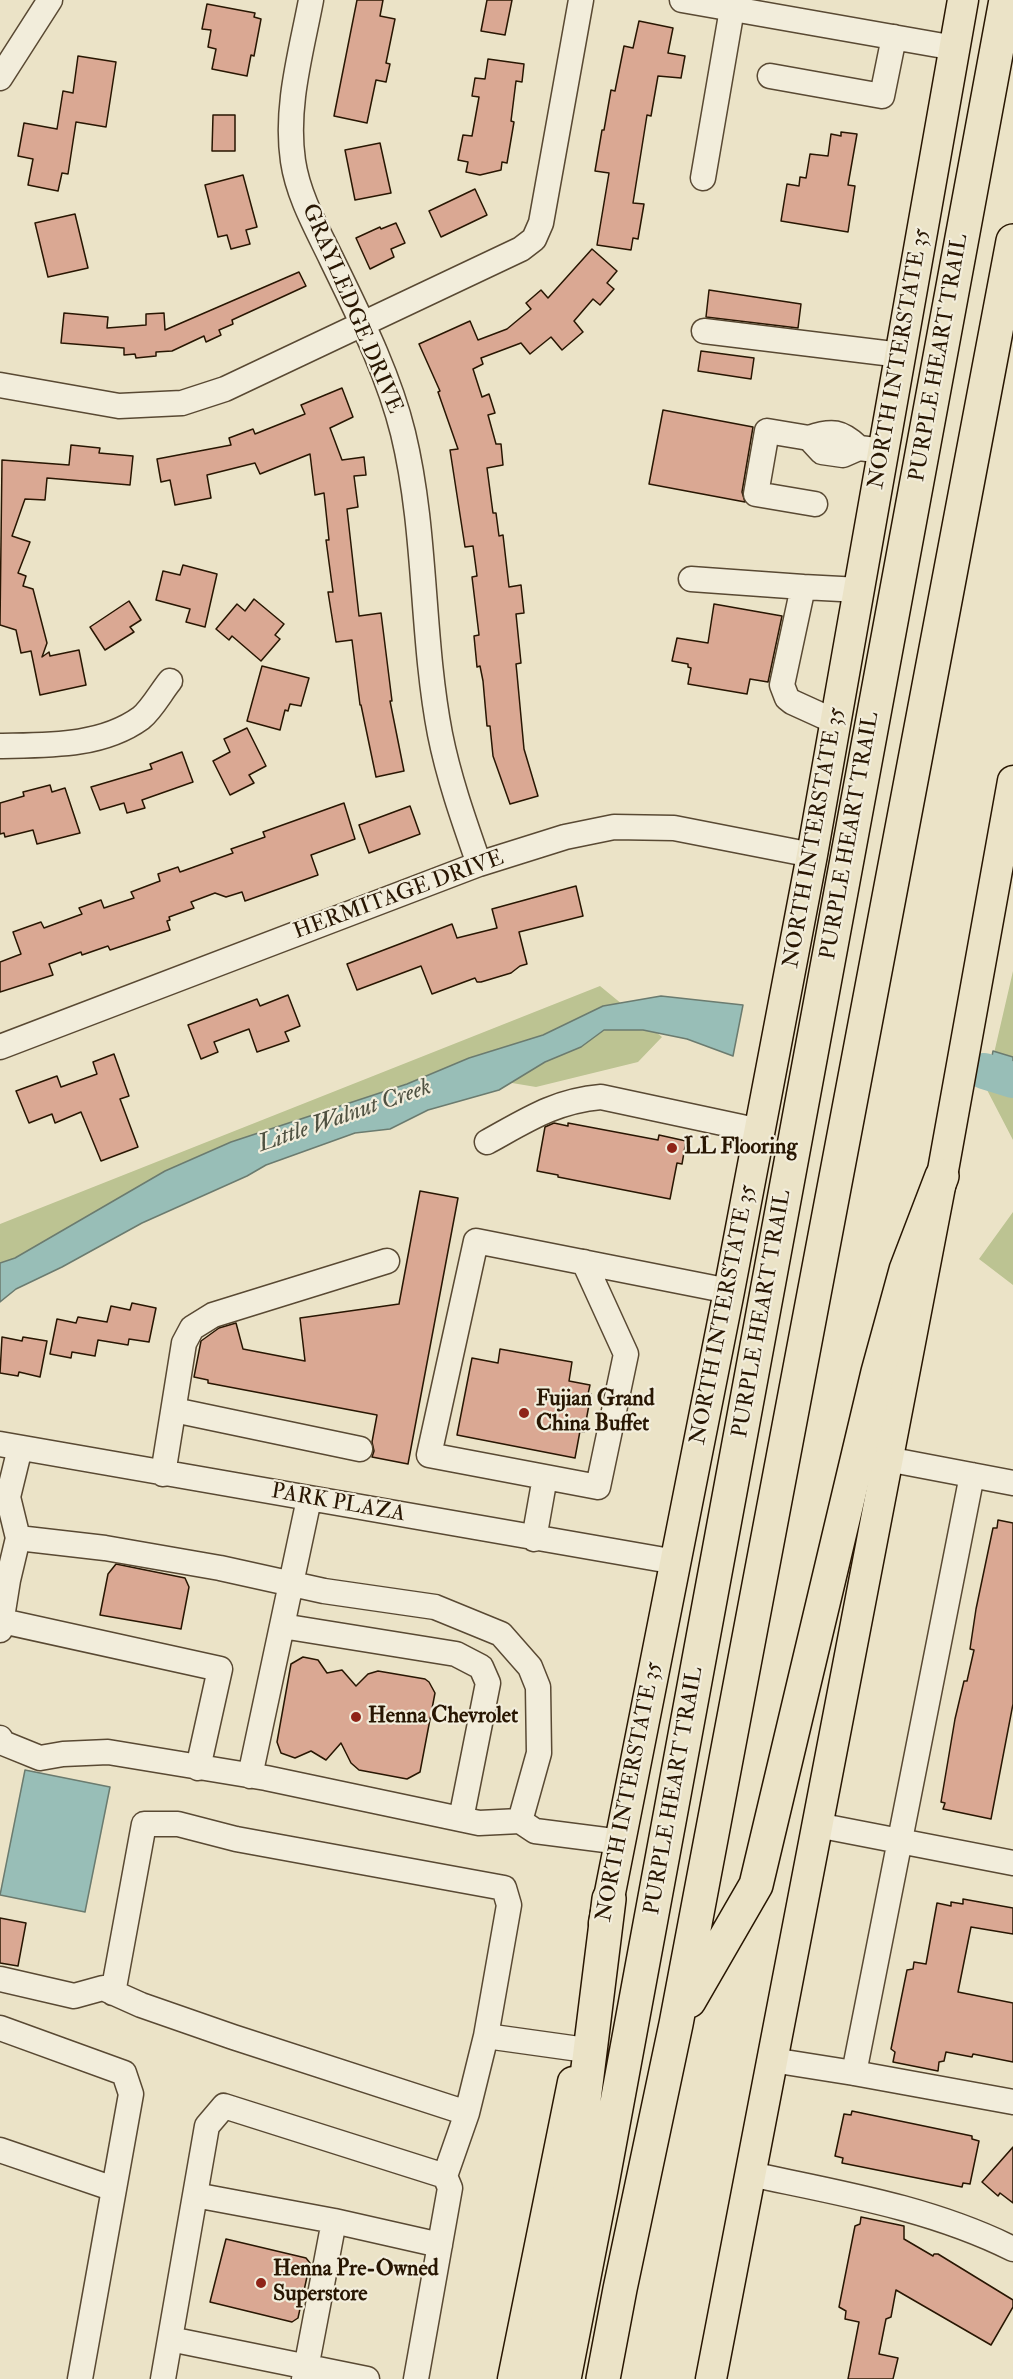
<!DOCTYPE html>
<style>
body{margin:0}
canvas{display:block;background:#ebe3c7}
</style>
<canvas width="1013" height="2379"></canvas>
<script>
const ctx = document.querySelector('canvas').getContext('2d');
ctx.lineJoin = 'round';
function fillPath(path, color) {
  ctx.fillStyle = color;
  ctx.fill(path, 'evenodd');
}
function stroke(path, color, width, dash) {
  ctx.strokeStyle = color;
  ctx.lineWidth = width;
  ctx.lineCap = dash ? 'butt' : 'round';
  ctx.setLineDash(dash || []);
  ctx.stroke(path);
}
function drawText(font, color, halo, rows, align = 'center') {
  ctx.font = font + ' "IM FELL Double Pica",serif';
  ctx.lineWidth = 4.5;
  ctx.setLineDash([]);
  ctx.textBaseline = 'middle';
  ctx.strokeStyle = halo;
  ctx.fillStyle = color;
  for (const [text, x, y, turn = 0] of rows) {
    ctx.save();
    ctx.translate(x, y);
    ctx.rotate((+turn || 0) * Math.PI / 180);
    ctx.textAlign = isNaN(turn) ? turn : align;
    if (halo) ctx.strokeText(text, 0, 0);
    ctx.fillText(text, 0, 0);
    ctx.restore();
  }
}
const green = new Path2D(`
 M1013,971V1140L986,1088Z
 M600,986L662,1037L638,1062L536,1087L506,1082L317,1140L152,1208L0,1291V1224Z
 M1013,1212V1285L979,1259Z`);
const water = new Path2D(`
 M661,996L743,1005L733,1056L687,1039L643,1030H604L581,1047L545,1062L499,1090L428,1110L390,1129L355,1133L266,1165L247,1176L142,1223L62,1267L16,1289L0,1302V1263L15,1258L165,1171L231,1142L407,1084L469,1058L543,1035L603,1006Z
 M993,1051L1013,1057V1096L986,1088Z
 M25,1770L110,1787L85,1912L0,1895Z`);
const river = new Path2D(`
 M984,1071L1013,1080`);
const building = new Path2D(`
 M357,0H383L380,16L395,19L386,63L390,64L386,82L376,80L367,123L334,116Z
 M487,0H512L505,35L481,31Z
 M207,4L255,13L254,17L261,19L254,56L251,55L247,76L212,69L216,49L208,47L211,30L202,29Z
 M639,21L673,28L668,53L685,56L681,78L658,76L651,116L647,115L633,203L644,204L638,239L633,238L631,250L597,245L609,173L595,171L602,130H604L611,90L615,91L624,46L633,48Z
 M78,56L116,62L106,127L76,122L68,174L62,173L58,191L28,185L33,159L18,156L24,123L57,129L63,91L73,93Z
 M488,59L524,64L522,82L516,81L511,121L514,122L507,163L502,162L501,170L480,175L466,172L468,162L458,160L463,135L472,136L479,97L472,96L475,78L485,79Z
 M213,115H235V151H212Z
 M841,132L857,134L848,185L855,186L848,232L781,221L787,184L799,186L800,177L806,178L810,154L828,156L831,134L841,136Z
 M380,143L391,193L355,200L345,150Z
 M243,175L257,227L246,230L250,244L231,249L227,235L218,237L205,185Z
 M475,189L487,215L441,237L429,211Z
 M75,214L88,268L48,277L35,223Z
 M396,223L405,243L391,249L394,257L370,269L356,238L380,227L381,229Z
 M592,249L617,271L607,283L614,289L600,305L593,299L574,321L583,332L562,350L551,337L530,354L521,343L481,358L483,364L473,369L482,397L489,394L495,413L488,415L496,444H501L503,465L487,468L493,513H496L499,536L503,535L509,587L521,585L524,613L516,614L521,663L516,664L517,674L524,749L538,796L510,804L493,756L490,726H487L483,681L480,666L477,667L474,636L479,635L472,577L477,576L473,546L465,547L450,450L458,449L438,392L440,391L419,344L470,321L478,340L507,329L531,309L526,303L541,290L548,298Z
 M299,272L306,286L232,320L233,324L219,330L221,335L206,342L204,336L172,351L156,352V356L136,358L135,354L124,355V348L61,343L64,313L108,317L107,328L146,325V314L164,313L165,330Z
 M709,290L801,304L798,328L706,317Z
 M701,351L754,358L751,379L698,371Z
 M342,388L353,417L330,428L342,460L364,457L366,475L354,476L358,507L347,509L359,616L381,613L392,701H390L404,771L376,777L361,705H360L352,640L336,642L328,592H333L326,540H329L324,493L315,495L310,454L260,474L255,463L207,475L211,498L175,505L170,480L161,482L157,459L231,445L229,438L253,429L255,434L305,414L301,405Z
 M663,410L753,427L742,492L745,502L649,484Z
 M71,445L100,448L99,453L133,456L130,485L47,478L45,500L25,499L12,536L30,542L18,573L26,576L23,586L33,589L47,643L42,657L49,652L50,656L79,650L86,685L40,695L31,651L21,653L16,630L0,625L2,460L69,465Z
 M183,565L217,574L205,627L186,622L190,609L156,600L163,571L180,575Z
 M254,599L284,624L275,635L280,639L261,661L232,636L229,640L216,629L237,604L245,611Z
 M129,601L141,620L130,627L134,632L105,650L90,627Z
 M714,604L782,616L768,682L750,679L747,694L688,684L691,668L688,667V664L672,661L677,638L708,643Z
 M262,666L309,678L301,706L290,704L288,711L285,710L280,730L247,721Z
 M247,728L266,766L249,775L254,783L230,795L213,761L230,752L224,739Z
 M182,752L193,782L142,800L145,808L127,813L124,803L100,810L91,787L152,769L150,764Z
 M50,785L52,792L65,788L80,833L37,844L33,830L5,837L4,833L0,834V803L24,796L23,792Z
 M344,803L355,839L311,855L318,875L245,901L242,892L226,897L215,893L191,902L194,908L169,917L170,920L167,921L170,930L110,950L108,946L82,955L81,952L49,964L53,975L0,992V962L21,954L13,932L41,922L44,928L82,914L79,908L101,900L104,908L134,898L131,892L160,881L158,874L178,867L180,872L233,853L231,849L265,837L263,832Z
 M410,806L420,834L369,853L359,825Z
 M576,886L583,916L519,932L527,964L520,966L511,973L481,982H477L475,978L432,994L421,966L357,990L347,964L452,924L457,938L497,928L492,909Z
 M288,995L300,1026L285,1032L289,1041L257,1052L249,1029L214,1042L218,1052L201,1059L188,1025L257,999L260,1006Z
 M114,1054L129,1096L120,1099L138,1147L101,1161L81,1112L55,1123L52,1114L29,1123L16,1091L57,1076L61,1087L97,1074L93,1062Z
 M554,1123L568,1126V1123L658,1140L659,1135L686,1141L682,1164L677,1163L670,1199L558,1177V1175L537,1171L545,1127Z
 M420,1191L458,1198L408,1464L372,1457L374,1451L372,1442L377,1415L208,1383V1380L194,1377L201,1341L219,1328L236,1323L243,1349L305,1361L300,1318L399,1304Z
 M132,1303L156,1308L149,1342L129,1339L128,1345L98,1340L95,1356L72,1352L71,1358L50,1354L57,1319L76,1323L78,1317L107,1322L111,1306L130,1310Z
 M2,1337L22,1341L23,1337L47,1341L40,1377L19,1372L18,1376L0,1373Z
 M500,1349L572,1362L569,1381L590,1385L588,1394H591L584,1432L580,1431L575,1458L457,1435L472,1358L498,1363Z
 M998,1520L1013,1523V1704L991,1819L943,1809L945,1803L941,1802L955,1719L964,1681H967L974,1650L970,1649L976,1609L993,1528H997Z
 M116,1564L185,1578L189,1587L181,1629L100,1615L108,1574Z
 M303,1657L318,1660L327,1673L342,1670L356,1686L368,1674L378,1671L425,1679L429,1682L435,1693L420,1772L407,1779L359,1770L351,1763L341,1743L326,1760L311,1751L295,1758L281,1753L277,1742L291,1664Z
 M963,1899L1013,1908V1934L971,1927L958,1992L1013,2003V2062L973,2054L972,2057L946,2052L944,2061L939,2062L938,2071L893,2062L895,2052L891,2049L907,1970L913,1969L914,1962L926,1964L937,1903L951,1906V1902L963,1904Z
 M0,1918L26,1923L18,1966L0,1963Z
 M852,2111L972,2136V2139L979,2141L970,2184L963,2183L962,2187L842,2163L843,2158L835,2156L844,2114L851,2115Z
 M1013,2147V2203L1000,2193L998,2196L982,2182Z
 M861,2217L904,2226V2239L933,2256L934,2254H938L1013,2300V2307L991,2345L896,2290L891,2317L886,2319L879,2354L898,2358L893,2379H848L859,2322L845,2319L846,2311L839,2307L855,2226L860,2224Z
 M226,2239L306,2258L310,2263L298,2318L292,2322L210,2302Z`);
const minor = new Path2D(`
 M311,0C301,53 285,107 293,161C298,195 316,227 331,258C358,314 388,372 403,433C427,532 421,635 440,734C449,779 464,821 479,864
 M682,0L955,48
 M770,76L882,96L894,37
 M0,78L50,0
 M703,178L732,9
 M704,331L901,355
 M0,385L119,406L182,403L225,389L521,249L534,239L541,223L581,0
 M809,438L767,431L756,494L815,504
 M859,448C841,431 832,430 809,438L822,452L843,455L859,448L884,451
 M691,579L803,587
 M836,722L792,702L787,698L782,685L803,587L860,590
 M0,746C47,745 101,747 141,718C152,709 161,692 170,681
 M0,1047L479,864L565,837L614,827L674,828L812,855
 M487,1142C527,1120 555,1101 601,1097L760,1131
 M584,1262L626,1354L598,1487L429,1455L476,1241L729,1291
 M174,1410L360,1449
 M0,1444L676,1562
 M887,1459L1013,1483
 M163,1474L184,1343L192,1328L213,1315L387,1261
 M18,1538L8,1497L20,1448
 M534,1539L545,1477
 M0,1579L8,1580L18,1538L105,1548L220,1568L324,1591L435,1607L501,1634L530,1667L538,1687L539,1753L520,1821L535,1831L621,1842
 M2,1621L220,1669L198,1768
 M282,1626L456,1654L481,1667L488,1683L461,1819
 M0,1630L8,1580
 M0,1738L3,1743L40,1758L63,1754L108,1752L266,1778L479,1823L520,1821
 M250,1776L309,1499
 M817,1825L1013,1863
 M0,1979L74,1996L103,1988L141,2005L233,2037L467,2113L486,2036L579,2049
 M113,1993L144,1824H178L236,1839L504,1888L509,1905L486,2036
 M0,2028L124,2073L131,2094L80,2379
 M772,2060L854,2073L1013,2102
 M854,2073L972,1475
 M0,2150L114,2189
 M750,2174C839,2193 931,2208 1013,2249
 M445,2176L467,2113
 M195,2195L334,2221L304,2379
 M334,2221L440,2245
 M170,2339L367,2379
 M163,2379L207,2126L224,2106L445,2176L450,2188L416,2379`);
const major = new Path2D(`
 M604,1923L729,1291L812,855L963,0
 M513,2379L573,2082
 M711,2379L942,1176L1013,781`);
const highway = new Path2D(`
 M689,2001L756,1885L878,1372L906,1270L942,1176
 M538,2379L580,2132L609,1899
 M564,2379L601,2189L1006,0
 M603,2379L620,2289L676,2024L1013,241`);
const markers = [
 [672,1148,6,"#8f2418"],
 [524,1413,6,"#8f2418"],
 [356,1717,6,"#8f2418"],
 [261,2283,6,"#8f2418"]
];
const streetNames = [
 ["GRAYLEDGE DRIVE",351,309,67],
 ["PURPLE HEART TRAIL",940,358,-80],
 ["NORTH INTERSTATE 35",900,359,-80],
 ["PURPLE HEART TRAIL",851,836,-80],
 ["NORTH INTERSTATE 35",815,838,-80],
 ["HERMITAGE DRIVE",399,896,-20],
 ["PURPLE HEART TRAIL",763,1314,-80],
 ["NORTH INTERSTATE 35",724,1315,-79],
 ["PARK PLAZA",338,1504,10],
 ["PURPLE HEART TRAIL",675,1791,-80],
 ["NORTH INTERSTATE 35",630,1792,-79]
];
const poiNames = [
 ["LL Flooring",684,1148],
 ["Fujian Grand",536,1400],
 ["China Buffet",536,1425],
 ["Henna Chevrolet",368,1717],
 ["Henna Pre-Owned",273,2270],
 ["Superstore",273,2295]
];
const waterNames = [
 ["Little Walnut Creek",345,1117,-19]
];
fillPath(green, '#bcc392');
fillPath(water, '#98beb7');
stroke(water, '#6b7b6f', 1.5);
stroke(river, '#98beb7', 36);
fillPath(building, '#daa893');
stroke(building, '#281602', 1.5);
stroke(minor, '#594933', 27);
stroke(major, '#281602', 33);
stroke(highway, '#281602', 36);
stroke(minor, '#f2eddb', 24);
stroke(major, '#ebe3c7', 30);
stroke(highway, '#ebe3c7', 33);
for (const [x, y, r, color] of markers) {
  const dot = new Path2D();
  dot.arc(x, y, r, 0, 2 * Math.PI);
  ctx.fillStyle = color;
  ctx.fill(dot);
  stroke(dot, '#f2eddb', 2);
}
drawText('22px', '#281602', '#f2eddb', streetNames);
drawText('bold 22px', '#281602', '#f2eddb', poiNames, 'left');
drawText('italic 24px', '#4f5141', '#f2eddb', waterNames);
</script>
